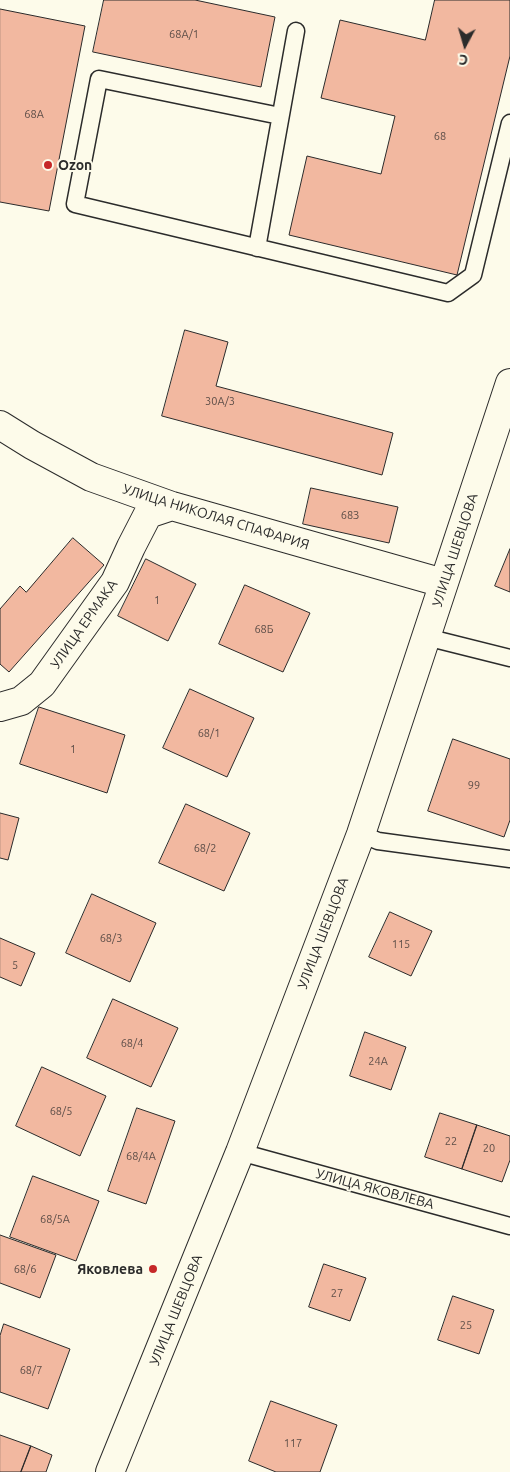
<!DOCTYPE html>
<meta charset="utf-8">
<style>
body{margin:0}
#map{position:relative;width:510px;height:1472px;overflow:hidden;background:#fdfbea;font-family:Ubuntu,sans-serif}
canvas{display:block}
.north{position:absolute;left:440px;top:20px;width:50px;height:50px;-webkit-text-stroke:4px #fdfbea;paint-order:stroke;rotate:186deg;font-size:14px;font-weight:700;line-height:20px;text-align:center;color:#2b2b2b}
.north::after{content:'';display:block;margin:auto;width:18px;height:22px;background:#2b2b2b;clip-path:polygon(50% 0,100% 100%,50% 72%,0 100%)}
</style>
<div id="map">
<canvas width="510" height="1472"></canvas>
<div class="north">С</div>
</div>
<script>
const ctx = document.querySelector('canvas').getContext('2d');
ctx.lineJoin = 'round';
function fillPath(path, color) {
  ctx.fillStyle = color;
  ctx.fill(path, 'evenodd');
}
function stroke(path, color, width, dash) {
  ctx.strokeStyle = color;
  ctx.lineWidth = width;
  ctx.lineCap = dash ? 'butt' : 'round';
  ctx.setLineDash(dash || []);
  ctx.stroke(path);
}
function drawText(font, color, halo, rows, align = 'center') {
  ctx.font = font + ' Ubuntu,sans-serif';
  ctx.lineWidth = 4;
  ctx.setLineDash([]);
  ctx.textBaseline = 'middle';
  ctx.strokeStyle = halo;
  ctx.fillStyle = color;
  for (const [text, x, y, turn = 0] of rows) {
    ctx.save();
    ctx.translate(x, y);
    ctx.rotate((+turn || 0) * Math.PI / 180);
    ctx.textAlign = isNaN(turn) ? turn : align;
    if (halo) ctx.strokeText(text, 0, 0);
    ctx.fillText(text, 0, 0);
    ctx.restore();
  }
}
const building = new Path2D(`
 M104,0H195L275,17L261,87L93,52Z
 M435,0H510V56L457,275L289,235L307,156L381,174L395,116L321,98L340,20L425,40Z
 M0,9L85,26L49,211L0,202Z
 M185,330L228,342L216,386L393,433L382,475L162,416Z
 M311,488L398,507L389,543L303,524Z
 M73,538L104,565L9,672L0,664V609L20,586L26,592Z
 M510,549V592L495,586Z
 M146,559L196,584L168,641L118,616Z
 M245,585L310,613L283,672L219,644Z
 M190,689L254,718L227,777L163,748Z
 M39,707L125,735L107,793L20,764Z
 M453,739L510,759V820L504,837L428,811Z
 M186,804L250,833L224,891L159,863Z
 M0,813L19,818L8,860L0,858Z
 M92,894L156,923L130,982L66,953Z
 M390,912L432,931L411,976L369,957Z
 M0,938L35,953L21,986L0,977Z
 M113,999L178,1028L151,1087L87,1058Z
 M365,1032L406,1047L391,1090L350,1076Z
 M42,1067L106,1096L80,1156L16,1126Z
 M137,1108L175,1121L146,1204L108,1191Z
 M440,1113L477,1125L462,1169L425,1157Z
 M477,1125L510,1136V1160L502,1182L462,1169Z
 M33,1176L99,1201L76,1261L10,1237Z
 M0,1235L56,1255L40,1298L0,1283Z
 M324,1264L366,1278L350,1321L309,1307Z
 M453,1296L494,1310L479,1354L438,1340Z
 M4,1324L70,1349L48,1409L0,1392V1336Z
 M271,1401L337,1425L320,1472H276L249,1461Z
 M0,1435L31,1446L21,1472H0Z
 M31,1446L52,1455L46,1472H21Z`);
const lane = new Path2D(`
 M280,116L99,79L75,204L448,293L473,275L510,123
 M257,248L296,31
 M426,637L510,658
 M361,834L378,841L510,859
 M240,1152L510,1226`);
const street = new Path2D(`
 M0,425L32,445L91,477L172,506L443,583
 M0,707L21,701L42,684L115,582L131,547L148,514L172,506`);
const secondary = new Path2D(`
 M110,1472L240,1152L361,834L510,383`);
const markers = [
 [48,165,5,"#c62828"],
 [153,1269,5,"#c62828"]
];
const numberNames = [
 ["68А/1",184,34],
 ["68А",34,114],
 ["68",440,136],
 ["30А/3",220,401],
 ["68З",350,515],
 ["1",157,600],
 ["68Б",264,629],
 ["68/1",209,733],
 ["1",73,749],
 ["99",474,785],
 ["68/2",205,848],
 ["68/3",111,938],
 ["115",401,944],
 ["5",15,965],
 ["68/4",132,1043],
 ["24А",378,1061],
 ["68/5",61,1111],
 ["22",451,1141],
 ["20",489,1148],
 ["68/4А",141,1156],
 ["68/5А",55,1219],
 ["68/6",25,1269],
 ["27",337,1293],
 ["25",466,1325],
 ["68/7",31,1370],
 ["117",293,1443]
];
const poiNames = [
 ["Ozon",58,165],
 ["Яковлева",143,1269,"right"]
];
const streetNames = [
 ["УЛИЦА НИКОЛАЯ СПАФАРИЯ",216,517,17],
 ["УЛИЦА ШЕВЦОВА",455,550,-72],
 ["УЛИЦА ЕРМАКА",84,624,-55],
 ["УЛИЦА ШЕВЦОВА",323,933,-69],
 ["УЛИЦА ЯКОВЛЕВА",375,1189,15],
 ["УЛИЦА ШЕВЦОВА",176,1310,-68]
];
fillPath(building, '#f2b8a0');
stroke(building, '#2b2b2b', 1);
stroke(lane, '#2b2b2b', 19);
stroke(street, '#2b2b2b', 30);
stroke(secondary, '#2b2b2b', 30);
stroke(lane, '#fdfbea', 16);
stroke(street, '#fdfbea', 28);
stroke(secondary, '#fdfbea', 28);
for (const [x, y, r, color] of markers) {
  const dot = new Path2D();
  dot.arc(x, y, r, 0, 2 * Math.PI);
  ctx.fillStyle = color;
  ctx.fill(dot);
  stroke(dot, '#fdfbea', 2);
}
drawText('11px', '#5d4e48', null, numberNames);
drawText('bold 14px', '#2b2b2b', '#fdfbea', poiNames, 'left');
drawText('14px', '#2b2b2b', '#fdfbea', streetNames);
</script>
